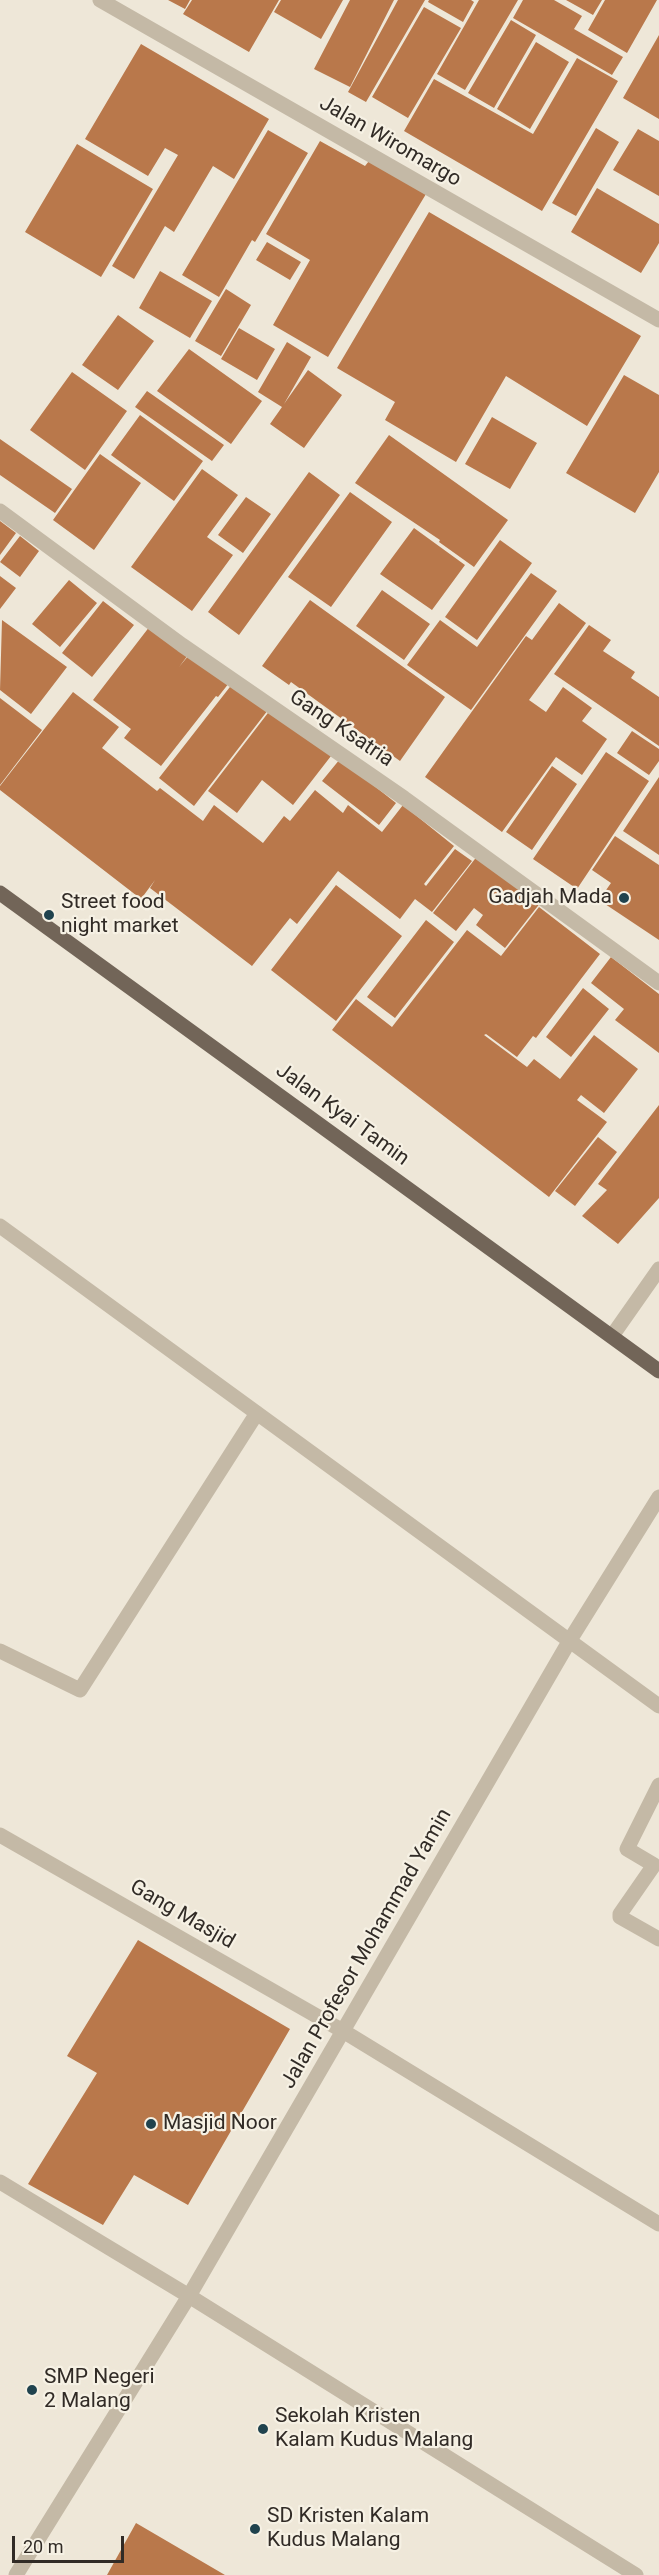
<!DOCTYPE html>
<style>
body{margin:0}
#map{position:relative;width:659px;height:2575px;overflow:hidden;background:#eee7d8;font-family:Roboto,sans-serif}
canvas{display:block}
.scale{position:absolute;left:12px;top:2536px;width:112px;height:27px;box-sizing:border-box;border:3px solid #312b26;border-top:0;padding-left:8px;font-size:18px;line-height:21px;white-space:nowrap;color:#312b26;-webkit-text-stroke:4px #f6f1e4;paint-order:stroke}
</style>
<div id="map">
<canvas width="659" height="2575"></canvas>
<div class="scale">20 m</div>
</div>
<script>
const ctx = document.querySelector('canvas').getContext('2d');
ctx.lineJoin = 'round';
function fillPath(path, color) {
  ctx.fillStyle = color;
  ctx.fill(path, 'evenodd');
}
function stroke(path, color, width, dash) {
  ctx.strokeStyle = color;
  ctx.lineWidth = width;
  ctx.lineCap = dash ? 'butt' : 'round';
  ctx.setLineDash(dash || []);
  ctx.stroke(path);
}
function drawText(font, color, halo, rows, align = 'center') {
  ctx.font = font + ' Roboto,sans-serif';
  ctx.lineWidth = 4.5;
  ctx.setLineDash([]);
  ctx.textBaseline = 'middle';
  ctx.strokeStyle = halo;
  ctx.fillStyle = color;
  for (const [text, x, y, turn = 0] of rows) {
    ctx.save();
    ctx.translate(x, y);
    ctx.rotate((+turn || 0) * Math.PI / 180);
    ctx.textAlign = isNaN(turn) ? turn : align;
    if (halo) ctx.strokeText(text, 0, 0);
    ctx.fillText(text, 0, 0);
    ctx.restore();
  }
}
const building = new Path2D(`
 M168,0H190L185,9Z
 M192,0H279L249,52L183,14Z
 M281,0H343L321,39L274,12Z
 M350,0H394L350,87L314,69Z
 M398,0H425L366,102L348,92Z
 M429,0H471L474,2L463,22L428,2Z
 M479,0H518L465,90L437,74Z
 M523,0H554L582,16L574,29L623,57L612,75L513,18Z
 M566,0H602L593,15Z
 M605,0H657L627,53L588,30Z
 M424,7L461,28L408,118L372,97Z
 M511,20L536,35L494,108L468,93Z
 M659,35V119L623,98Z
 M536,42L569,62L530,129L497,109Z
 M141,44L269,119L234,179L213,166L174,232L165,226L134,279L112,266L178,155L165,148L148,176L85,139Z
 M577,58L618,81L542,211L404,131L434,79L533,134Z
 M596,128L619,142L576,216L552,203Z
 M638,129L659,141V196L613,170Z
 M268,130L308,153L255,242L252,240L219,297L182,275Z
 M320,141L365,166L369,161L426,194L328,357L273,325L310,260L266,234Z
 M77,144L153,189L101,277L25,232Z
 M597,188L659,224V243L641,273L571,232Z
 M429,212L641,336L587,426L506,376L456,462L385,420L395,402L337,368Z
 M267,242L301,262L290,280L256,260Z
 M160,271L212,301L190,338L139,308Z
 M226,289L251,305L221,356L195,341Z
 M118,315L154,341L118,390L82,365Z
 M239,328L275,349L257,380L221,359Z
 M287,342L311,357L284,404L308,370L342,395L304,448L270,424L282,407L258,392Z
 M189,349L262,401L231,444L157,391Z
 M72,372L127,411L85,470L30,430Z
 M624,375L659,395V472L635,513L566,473Z
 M147,391L224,445L212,461L135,407Z
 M140,415L203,461L174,501L111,455Z
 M492,417L537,443L510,489L465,464Z
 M389,435L508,520L474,567L439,542L440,540L355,483Z
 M0,439L72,489L55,513L0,475Z
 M100,454L141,483L94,550L53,520Z
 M202,469L238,495L207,537L233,555L192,611L131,567Z
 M309,472L340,495L239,635L208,612Z
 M350,492L392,522L331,607L288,577Z
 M246,497L271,514L243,553L218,535Z
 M0,521L16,533L0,555Z
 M414,528L465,565L432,610L380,574Z
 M20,536L39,551L20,577L0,562Z
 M500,540L532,563L477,640L445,617Z
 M531,573L557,591L471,710L407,665L440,620L477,647Z
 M0,576L16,588L0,609Z
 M69,580L97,603L60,647L32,624Z
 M382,590L430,624L404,660L356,626Z
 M310,600L445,697L400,761L291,682L289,685L262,666Z
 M103,601L134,625L92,677L62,653Z
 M559,603L586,623L529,700L546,712L563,687L592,708L582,721L607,739L582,775L556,757L502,832L425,777L526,636L532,640Z
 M2,620L67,667L31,714L0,690Z
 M589,625L611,640L603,651L635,672L631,678L659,697V746L554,674Z
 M150,626L188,655L179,667L189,655L229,683L218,697L216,696L161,766L124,738L131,729L93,700Z
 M233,683L268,710L194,806L159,778Z
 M73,692L119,727L102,748L157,791L160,788L203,821L214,805L263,843L284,816L290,821L315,790L343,813L348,805L382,832L403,805L454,846L424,884L426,886L455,849L472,861L432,912L415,899L400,919L338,871L297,924L290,918L252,966L150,888L155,880L141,899L0,790V786Z
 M0,698L42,730L0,785Z
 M271,709L331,756L293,805L262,780L237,813L208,791Z
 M632,731L659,749V761L649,775L617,753Z
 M606,752L649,781L577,889L533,859Z
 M340,759L396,803L379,825L322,781Z
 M552,766L577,784L532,850L506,832Z
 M659,777V855L623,831Z
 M615,836L659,865V940L599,900L611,883L592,870Z
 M478,855L541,902L505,948L476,925L483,915L474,908L456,931L433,913Z
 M336,885L402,936L336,1021L271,970Z
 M539,907L600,954L536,1038L533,1036L517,1057L486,1034L484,1035L527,1067L534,1059L560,1079L594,1035L638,1069L604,1113L581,1095L577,1100L607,1122L549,1197L332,1030L356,999L392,1027L467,930L501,956Z
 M426,920L454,942L395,1018L367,997Z
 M611,957L659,994V1053L615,1020L624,1009L591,983Z
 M583,988L609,1009L571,1057L546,1037Z
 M659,1105V1198L618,1244L582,1216L607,1190L598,1184Z
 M598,1137L617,1152L575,1206L555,1191Z
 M138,1940L290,2029L188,2205L134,2175L103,2225L28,2184L97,2073L67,2056Z
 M136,2523L225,2575H107Z`);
const minor = new Path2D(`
 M100,0L659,320
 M0,511L182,645L404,798L659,983
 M0,1226L659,1706
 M612,1336L659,1269
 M0,1651L80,1690L257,1413
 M659,1785L627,1849L654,1865L620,1914V1917L659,1939
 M0,1835L343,2031L659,2224
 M0,2182L189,2296L636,2575
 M16,2575L189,2296L570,1640L659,1497`);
const major = new Path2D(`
 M0,893L659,1371`);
const markers = [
 [624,898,6,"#20434e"],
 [49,915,6,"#20434e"],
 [151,2124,6,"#20434e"],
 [32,2390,6,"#20434e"],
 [263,2429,6,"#20434e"],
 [255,2529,6,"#20434e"]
];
const streetNames = [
 ["Jalan Wiromargo",390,142,30],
 ["Gang Ksatria",341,729,34],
 ["Jalan Kyai Tamin",342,1115,36],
 ["Gang Masjid",182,1915,30],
 ["Jalan Profesor Mohammad Yamin",367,1949,-60]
];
const poiNames = [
 ["Gadjah Mada",612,898,"right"],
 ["Street food",61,903],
 ["night market",61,927],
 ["Masjid Noor",163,2124],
 ["SMP Negeri",44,2378],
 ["2 Malang",44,2402],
 ["Sekolah Kristen",275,2417],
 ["Kalam Kudus Malang",275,2441],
 ["SD Kristen Kalam",267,2517],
 ["Kudus Malang",267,2541]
];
fillPath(building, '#b9784b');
stroke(minor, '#c4b9a6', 15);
stroke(major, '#726558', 15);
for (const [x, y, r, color] of markers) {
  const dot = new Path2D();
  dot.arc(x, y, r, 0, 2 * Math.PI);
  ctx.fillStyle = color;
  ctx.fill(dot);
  stroke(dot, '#f6f1e4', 2);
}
drawText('21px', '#312b26', '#f6f1e4', streetNames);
drawText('21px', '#312b26', '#f6f1e4', poiNames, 'left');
</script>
